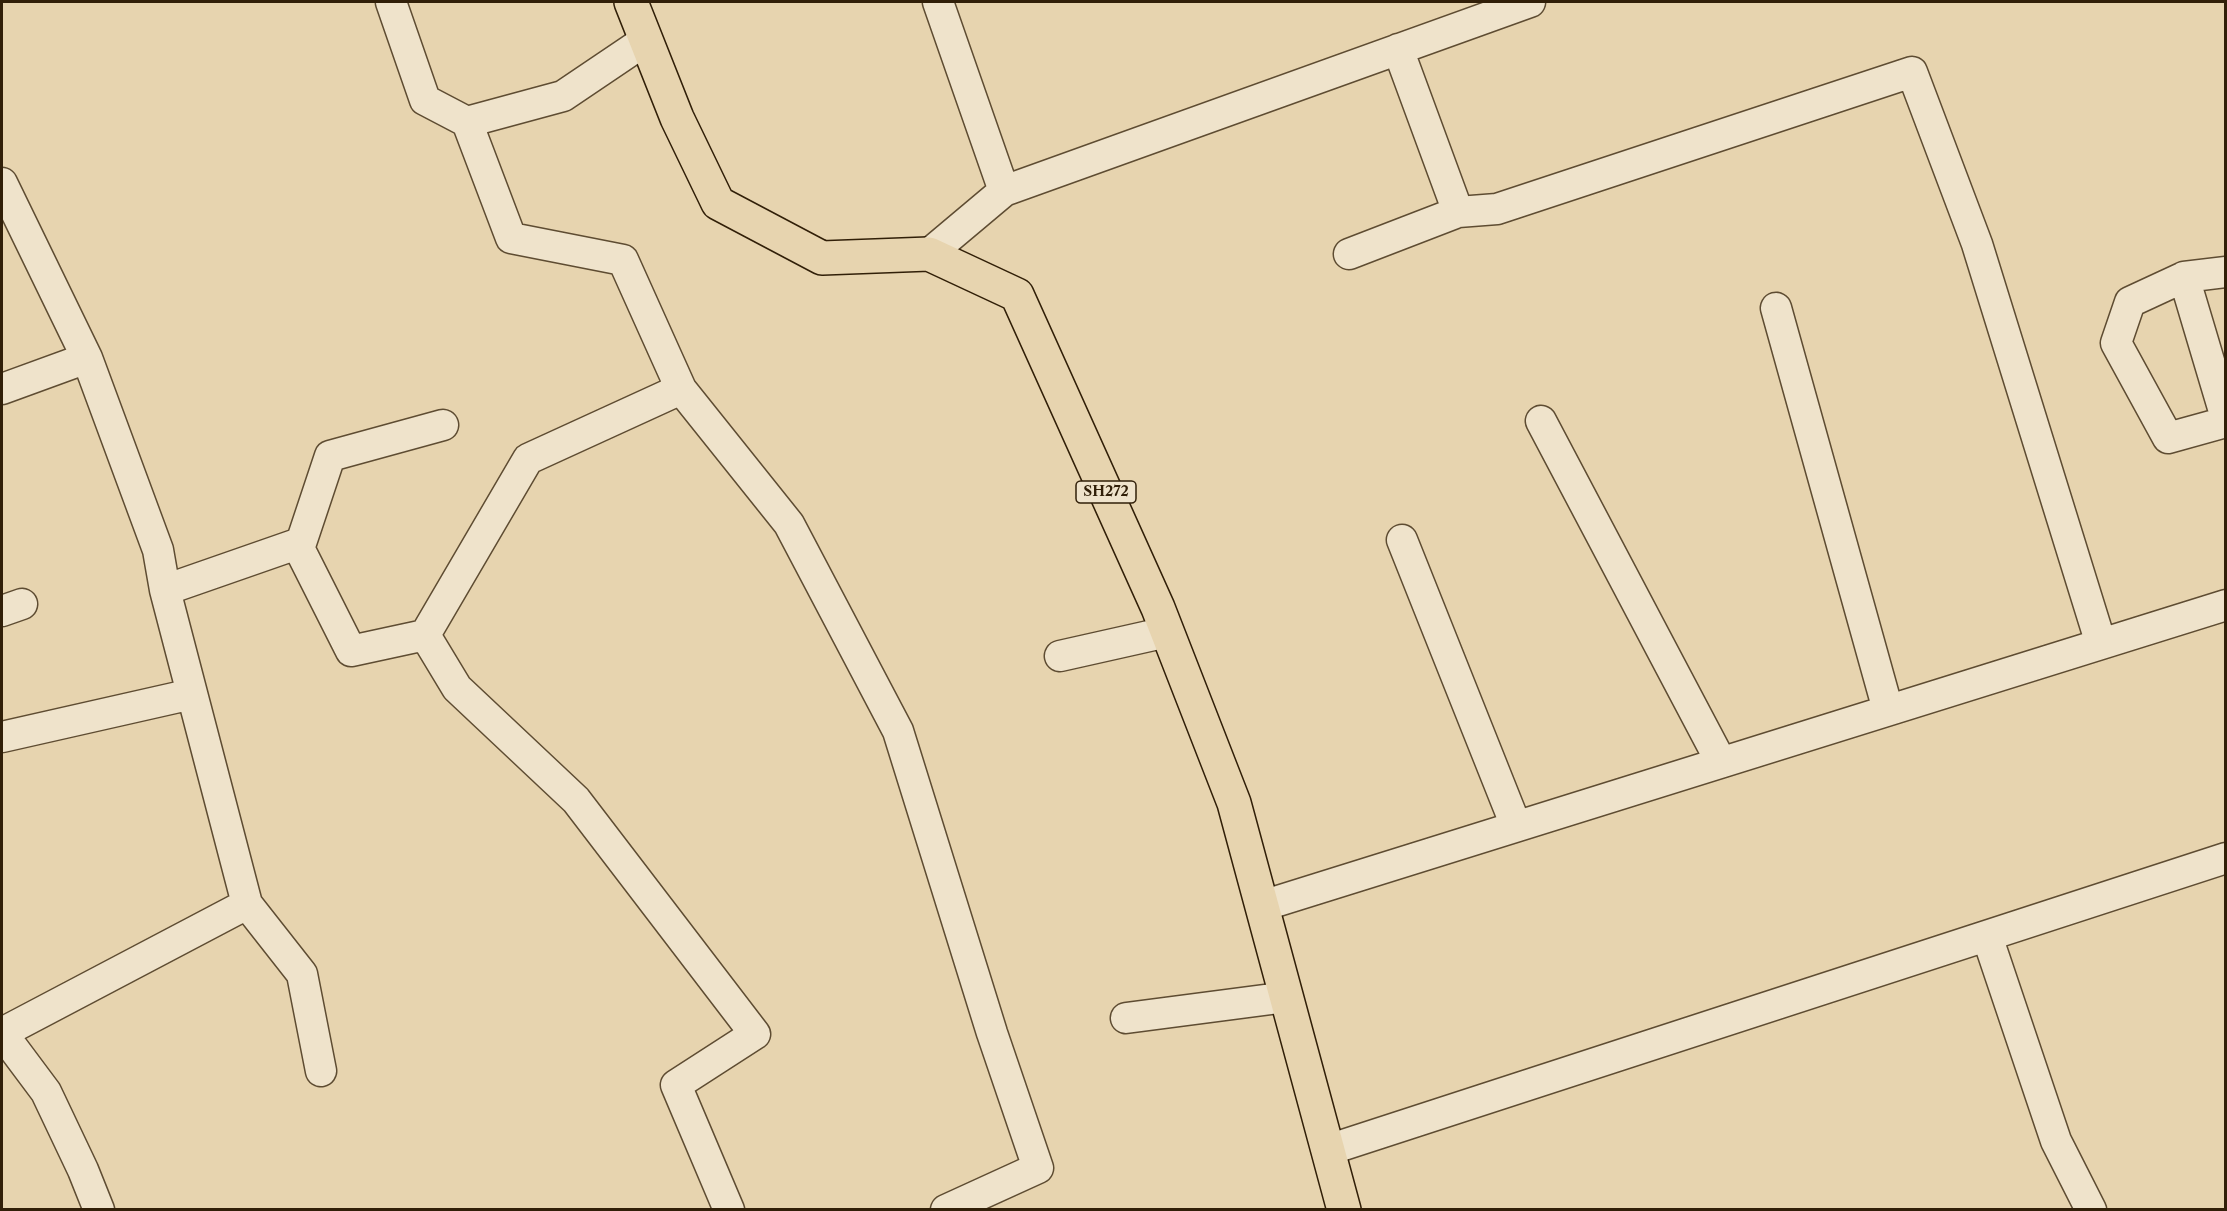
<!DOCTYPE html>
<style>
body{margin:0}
#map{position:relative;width:2227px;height:1211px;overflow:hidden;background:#e7d4af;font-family:"Libre Caslon Text",serif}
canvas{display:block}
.frame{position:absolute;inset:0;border:3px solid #311f08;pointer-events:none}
</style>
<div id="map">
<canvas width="2227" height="1211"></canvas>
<div class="frame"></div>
</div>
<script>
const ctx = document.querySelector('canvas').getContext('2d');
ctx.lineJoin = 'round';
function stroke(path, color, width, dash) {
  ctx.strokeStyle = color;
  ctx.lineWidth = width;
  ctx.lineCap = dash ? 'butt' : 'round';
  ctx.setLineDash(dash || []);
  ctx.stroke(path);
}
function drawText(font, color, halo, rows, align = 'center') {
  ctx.font = font + ' "Libre Caslon Text",serif';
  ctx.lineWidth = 6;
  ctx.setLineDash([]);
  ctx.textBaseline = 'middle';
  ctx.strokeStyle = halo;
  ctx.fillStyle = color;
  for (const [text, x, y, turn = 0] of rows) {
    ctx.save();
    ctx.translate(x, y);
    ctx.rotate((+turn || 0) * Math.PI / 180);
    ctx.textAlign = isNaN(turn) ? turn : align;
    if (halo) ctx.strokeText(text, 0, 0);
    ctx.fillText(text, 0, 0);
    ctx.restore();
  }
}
const street = new Path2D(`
 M391,2L425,100L467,122L511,238L623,260L681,389L789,524L898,731L992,1033L1038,1168L946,1210
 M938,2L1004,191
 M1398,49L1458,212L1497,209L1912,72L1977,244L2101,644
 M467,122L563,96L646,40
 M2,183L87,358L158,550L165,590L297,544L351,651L425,635
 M929,254L1004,191L1530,2
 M1349,254L1458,212
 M2226,272L2184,277L2130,302L2116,343L2168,438L2226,422
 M2184,277L2226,418
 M1776,308L1888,710
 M2,389L87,358
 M681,389L528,459L425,635L457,688L576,800L755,1034L676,1085L729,1210
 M1541,421L1721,762
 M1402,540L1516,826
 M299,549L330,456L443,425
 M2,611L22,604
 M1060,656L1167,632
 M2,737L192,694
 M247,904L302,974L321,1071
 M1262,906L2226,605
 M1987,936L2056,1141L2091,1210
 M1126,1018L1287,997
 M2,1033L247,904L165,590
 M2,1033L46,1092L83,1170L99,1210
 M1328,1150L2226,858`);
const primary = new Path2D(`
 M631,2L677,118L718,203L822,258L929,254L1017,295L1158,608L1234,803L1344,1210`);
const shields = [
 [1106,492,60]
];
const shieldNames = [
 ["SH272",1106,492]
];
stroke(street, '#5e4c32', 33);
stroke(primary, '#311f08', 36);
stroke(street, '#efe3cb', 30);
stroke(primary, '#e7d4af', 33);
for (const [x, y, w] of shields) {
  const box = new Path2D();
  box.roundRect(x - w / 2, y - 11, w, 22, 4.5);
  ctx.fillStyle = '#efe3cb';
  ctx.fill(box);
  stroke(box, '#311f08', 1.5);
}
drawText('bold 14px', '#311f08', null, shieldNames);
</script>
